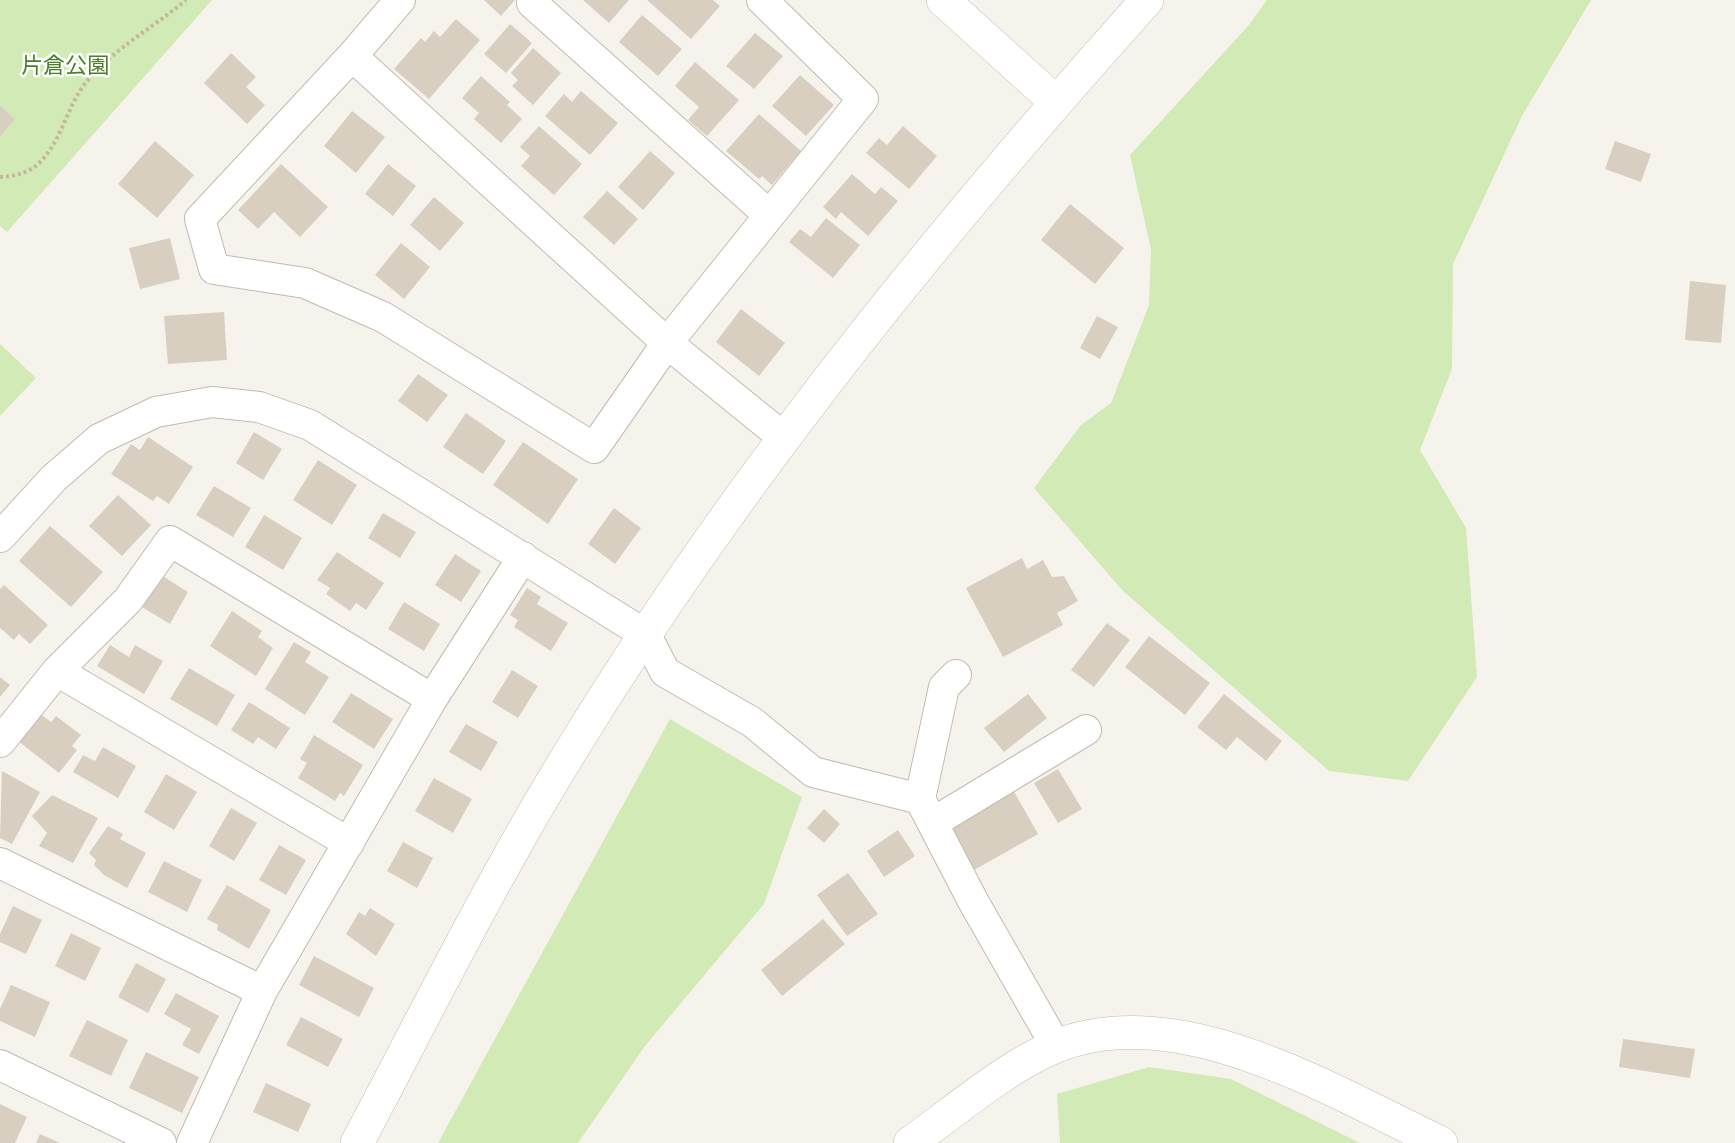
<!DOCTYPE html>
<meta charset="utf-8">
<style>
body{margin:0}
canvas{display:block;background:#f6f3ec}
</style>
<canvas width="1735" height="1143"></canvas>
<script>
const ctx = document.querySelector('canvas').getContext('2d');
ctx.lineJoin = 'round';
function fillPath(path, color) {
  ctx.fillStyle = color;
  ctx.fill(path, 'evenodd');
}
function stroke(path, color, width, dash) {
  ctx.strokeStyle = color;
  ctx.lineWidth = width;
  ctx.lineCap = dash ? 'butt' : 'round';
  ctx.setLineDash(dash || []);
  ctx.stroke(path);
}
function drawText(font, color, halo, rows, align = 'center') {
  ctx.font = font + ' Mulish,"Noto Sans JP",sans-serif';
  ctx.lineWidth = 5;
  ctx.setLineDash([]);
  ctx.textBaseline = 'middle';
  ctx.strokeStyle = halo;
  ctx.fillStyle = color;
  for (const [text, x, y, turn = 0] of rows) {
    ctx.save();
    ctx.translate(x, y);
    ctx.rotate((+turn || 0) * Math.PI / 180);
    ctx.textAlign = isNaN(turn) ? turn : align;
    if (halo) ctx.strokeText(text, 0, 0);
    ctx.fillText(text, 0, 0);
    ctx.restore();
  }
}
const green = new Path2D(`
 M0,0H212L7,232L0,226Z
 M1267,0H1591L1522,116L1453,264L1452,369L1420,450L1466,528L1477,677L1408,781L1329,771L1122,590L1034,488L1081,425L1111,403L1149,305L1151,250L1130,155L1248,26Z
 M0,344L36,378L0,416Z
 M670,719L802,797L764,904L645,1046L578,1143H438Z
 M1149,1067L1231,1079L1360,1143H1060L1057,1094Z`);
const building = new Path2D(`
 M484,0H515L501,16Z
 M583,0H629L609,23Z
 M647,0H713L720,6L691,39Z
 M642,15L682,49L658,76L619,42Z
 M456,19L480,40L429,99L394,69L421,38L425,42L434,31L440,37Z
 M510,24L532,43L506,73L484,54Z
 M755,33L783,56L754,89L726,66Z
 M533,48L561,73L533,105L512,86L518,80L511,73Z
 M231,53L256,77L246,87L265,105L247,124L204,83Z
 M695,62L739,100L707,136L688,120L699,107L675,86Z
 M800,75L834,105L806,136L772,106Z
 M481,76L510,102L507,105L522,119L501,143L474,119L479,113L462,98Z
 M581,91L618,123L590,155L545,116L564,94L572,102Z
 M0,106L15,119L0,137Z
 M352,111L385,137L356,173L324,146Z
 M759,114L801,151L772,185L762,176L759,179L726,151Z
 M539,126L582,164L554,195L521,166L530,156L520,147Z
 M903,126L937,156L909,189L866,153L879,138L887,145Z
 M155,141L194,175L157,218L118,184Z
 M1615,141L1651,154L1641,182L1605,169Z
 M650,151L675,173L643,210L618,187Z
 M281,164L328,207L300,237L274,212L258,229L238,210Z
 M388,164L416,186L393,216L365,194Z
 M852,174L875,194L881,187L898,201L868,236L841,212L836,219L823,207Z
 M607,191L638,219L614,245L583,217Z
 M434,197L464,223L440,251L410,225Z
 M1070,204L1124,248L1095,284L1041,240Z
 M826,218L860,245L833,278L789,242L800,229L811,237Z
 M170,238L180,279L140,289L129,248Z
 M401,243L430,267L404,299L375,275Z
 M1690,281L1726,285L1721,343L1685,340Z
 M741,309L785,343L759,376L716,342Z
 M224,312L227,360L168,364L164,316Z
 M1097,316L1118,327L1100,359L1080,348Z
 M418,374L448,395L427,422L398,401Z
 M466,413L506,441L483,474L443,447Z
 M254,432L282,449L263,480L236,463Z
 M148,437L193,467L169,504L157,496L153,501L111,474L131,444L140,450Z
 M523,442L578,479L548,524L493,485Z
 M318,460L357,485L332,525L293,500Z
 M214,486L251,508L233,537L196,515Z
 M118,495L151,525L122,556L89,526Z
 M614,508L641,528L615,564L588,544Z
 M383,513L416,532L400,558L368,538Z
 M264,515L302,538L283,570L245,547Z
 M50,526L103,572L71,607L19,561Z
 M337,552L384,583L366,610L356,603L350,611L326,594L330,588L317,580Z
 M455,554L481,571L461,602L435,585Z
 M1022,558L1027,569L1043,560L1052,577L1064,576L1078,601L1057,613L1063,625L1003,657L966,588Z
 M161,575L188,592L170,624L142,607Z
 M4,585L48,625L30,644L19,634L14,640L0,628V589Z
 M527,588L541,597L537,604L568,623L551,651L514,627L518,620L510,615Z
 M404,602L440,624L424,651L388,629Z
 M232,611L262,631L258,637L273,648L256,676L210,646Z
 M1107,623L1130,640L1094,687L1071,670Z
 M1149,636L1210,683L1185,715L1125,667Z
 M294,642L311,652L305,662L329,677L305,715L265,689Z
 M110,645L129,657L135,645L163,661L144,694L97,666Z
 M189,668L235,695L217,726L170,699Z
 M512,670L538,686L518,718L492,702Z
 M0,677L10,685L0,697Z
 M351,693L393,719L374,749L332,722Z
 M1028,694L1047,718L1004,752L984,728Z
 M1224,694L1282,741L1266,761L1237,737L1226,750L1197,727Z
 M249,702L290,728L276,749L258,737L253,744L231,730Z
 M39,713L51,722L56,716L81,735L72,746L77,750L59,773L18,741Z
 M466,724L498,742L481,771L449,752Z
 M314,735L363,765L344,796L340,793L335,801L298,778L307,763L300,759Z
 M103,747L136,766L118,798L73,772L83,755L95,761Z
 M1058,769L1082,809L1058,823L1034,783Z
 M2,771L40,792L12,844L0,838Z
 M166,774L197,792L174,830L144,812Z
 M434,778L472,799L453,833L415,811Z
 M1012,788L1038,834L974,870L948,824Z
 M52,795L98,818L73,863L39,846L47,833L32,816Z
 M231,808L257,823L234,861L209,846Z
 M824,809L840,824L824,843L807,828Z
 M108,826L123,834L120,839L146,853L127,888L104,875L94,865L96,860L89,853Z
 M898,830L915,856L884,877L867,851Z
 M403,842L433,858L417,888L387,871Z
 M279,845L306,860L286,895L259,880Z
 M164,861L202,880L187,912L148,892Z
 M848,873L878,914L847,936L817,895Z
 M227,885L271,910L249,949L217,930L218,925L207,919Z
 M13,906L42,920L26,954L0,942V934Z
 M370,908L395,924L376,956L346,934L359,912L365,916Z
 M823,919L845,944L782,996L761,970Z
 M71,933L101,948L85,981L55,966Z
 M314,956L374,988L359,1017L299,985Z
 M136,963L166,979L148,1013L118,997Z
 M11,985L50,1002L35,1037L0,1021V1009Z
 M176,993L219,1016L199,1054L182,1045L191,1029L164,1014Z
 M301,1017L343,1039L328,1067L286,1045Z
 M87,1020L128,1040L111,1076L69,1056Z
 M1623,1039L1695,1049L1690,1078L1619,1067Z
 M146,1052L199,1077L182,1113L129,1088Z
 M266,1083L311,1104L298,1132L253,1112Z
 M0,1104L27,1117L15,1143H0Z
 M40,1134L60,1143H36Z`);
const path = new Path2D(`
 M0,177C16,176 30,173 41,161C62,139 67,108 84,85C112,49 152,29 186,0`);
const minor = new Path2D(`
 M400,0L352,56L200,219L214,269L305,283L383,317L594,448L667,343L863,99L762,0
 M534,0L532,3L768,214
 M352,56L667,343L784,438
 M0,537L54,478L99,439L156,412L212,402L259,407L310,425L646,635L665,672L752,722L813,772L920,799L973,901L1056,1046
 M57,671L349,843
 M0,742L57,671L128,600L170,541L432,699
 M920,799L944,687L956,675
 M934,822L1086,730
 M0,863L262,991
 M0,1065L161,1143
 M192,1143L262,991L432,699L523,557`);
const tertiary = new Path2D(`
 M943,0L1056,102
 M357,1143C417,1030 475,914 539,804C710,513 923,250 1147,0
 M910,1143C954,1112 1006,1067 1054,1047C1178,996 1331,1091 1441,1143`);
const parkNames = [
 ["片倉公園",65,66]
];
fillPath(green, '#d2eab5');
fillPath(building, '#d8cfc1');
stroke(minor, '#c2bbae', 32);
stroke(tertiary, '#c2bbae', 34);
stroke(path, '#c4b79f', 4, [3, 3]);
stroke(minor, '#fff', 30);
stroke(tertiary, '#fff', 33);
drawText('22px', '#4a7f2a', '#fff', parkNames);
</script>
